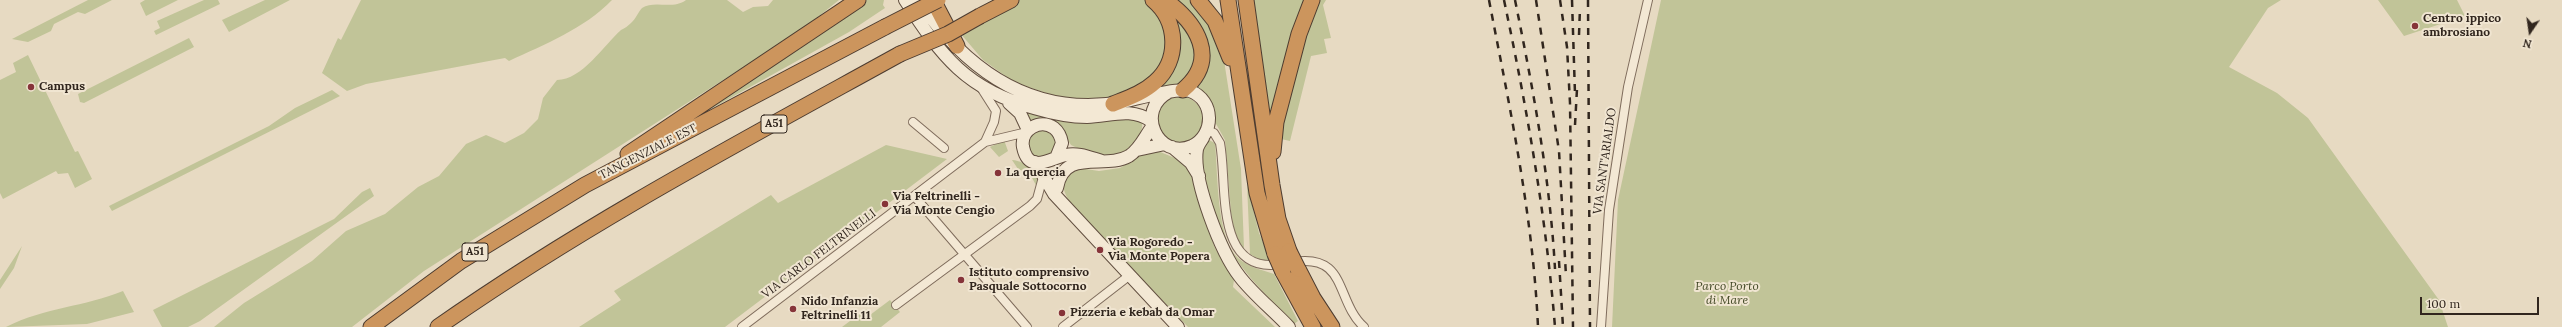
<!DOCTYPE html>
<style>
body{margin:0}
#map{position:relative;width:2562px;height:327px;overflow:hidden;background:#e7dac2;font-family:Lora,serif}
canvas{display:block}
.north{position:absolute;left:2510px;top:12px;width:40px;height:40px;-webkit-text-stroke:3px #f0e5d1;paint-order:stroke;rotate:193deg;font-size:11px;font-weight:700;line-height:16px;text-align:center;color:#31261e}
.north::after{content:'';display:block;margin:auto;width:14px;height:18px;background:#31261e;clip-path:polygon(50% 0,100% 100%,50% 72%,0 100%)}
.scale{position:absolute;left:2420px;top:297px;width:119px;height:18px;box-sizing:border-box;border:2px solid #31261e;border-top:0;padding-left:5px;font-size:12px;line-height:14px;white-space:nowrap;color:#31261e;-webkit-text-stroke:3px #f0e5d1;paint-order:stroke}
</style>
<div id="map">
<canvas width="2562" height="327"></canvas>
<div class="north">N</div>
<div class="scale">100 m</div>
</div>
<script>
const ctx = document.querySelector('canvas').getContext('2d');
ctx.lineJoin = 'round';
function fillPath(path, color) {
  ctx.fillStyle = color;
  ctx.fill(path, 'evenodd');
}
function stroke(path, color, width, dash) {
  ctx.strokeStyle = color;
  ctx.lineWidth = width;
  ctx.lineCap = dash ? 'butt' : 'round';
  ctx.setLineDash(dash || []);
  ctx.stroke(path);
}
function drawText(font, color, halo, rows, align = 'center') {
  ctx.font = font + ' Lora,serif';
  ctx.lineWidth = 4;
  ctx.setLineDash([]);
  ctx.textBaseline = 'middle';
  ctx.strokeStyle = halo;
  ctx.fillStyle = color;
  for (const [text, x, y, turn = 0] of rows) {
    ctx.save();
    ctx.translate(x, y);
    ctx.rotate((+turn || 0) * Math.PI / 180);
    ctx.textAlign = isNaN(turn) ? turn : align;
    if (halo) ctx.strokeText(text, 0, 0);
    ctx.fillText(text, 0, 0);
    ctx.restore();
  }
}
const green = new Path2D(`
 M88,0H112L85,14L78,12L54,24L51,31L28,42L12,39Z
 M145,0H178L146,16L140,3Z
 M204,0H218L220,4L156,35L154,31L160,28L157,21Z
 M265,0H290L229,32L222,20Z
 M361,0H612C584,29 545,44 509,61L505,58L366,84L347,91L322,73L338,38L341,40Z
 M686,0H727L743,12L753,7L768,6L773,0H839L803,29L424,271L352,327H214L244,303L312,261L346,231L385,214L418,187L439,176L466,144L486,135L505,143L524,133L538,119L543,98L557,80C582,80 604,45 621,30C625,28 628,26 631,23C636,19 638,12 642,8C654,0 673,10 686,0Z
 M867,0H884L883,5L885,8L849,32L680,126Z
 M1018,0H1147L1157,9L1169,38L1159,72L1130,94L1099,100L1058,97L1015,83L983,60L960,33Z
 M1171,0H1189L1208,20L1223,54L1241,169L1244,248L1238,243L1232,224L1225,140L1215,122L1213,114L1194,88L1206,56Z
 M1251,0H1326L1323,5L1331,38L1324,39L1327,53L1311,56L1290,141L1281,139L1286,111L1268,125Z
 M1661,0H2281L2268,8L2229,67L2277,93L2308,118L2439,300L2448,327H1612L1618,200Z
 M2378,0H2457L2465,16L2404,36Z
 M1167,12L1189,29L1198,58L1184,84L1152,89L1170,68Z
 M189,38L194,47L84,103L80,102L78,94Z
 M28,55L75,152L78,151L92,179L75,188L68,173L58,174L56,171L3,199L0,193V80L16,72L13,63Z
 M332,90L340,96L112,211L109,206L269,126L295,108Z
 M1155 120a24 24 0 1 1 48 0a24 24 0 1 1-48 0Z
 M1023,109L1128,117L1142,121C1143,128 1141,132 1138,138C1124,163 1092,156 1071,145L1062,131L1045,119L1029,122Z
 M1028 144a14 14 0 1 1 28 0a14 14 0 1 1-28 0Z
 M1004,140L1008,151L999,157L990,147Z
 M1209,140L1215,143C1218,172 1216,238 1238,258C1248,267 1262,270 1274,274L1298,321L1294,324C1250,278 1225,258 1209,193C1204,173 1200,161 1205,142Z
 M886,145L947,159L725,327H579L621,300L614,291L771,195L778,203Z
 M1158,151L1182,161L1194,175L1206,223L1215,248L1234,280L1233,287L1275,327H1188L1072,206C1066,196 1062,189 1063,178L1079,168L1099,171L1120,168L1143,154Z
 M1012,160C1027,161 1040,174 1038,189L1030,174L1018,169Z
 M1247,184L1259,233L1272,263L1261,261L1250,254Z
 M370,188L374,196L200,321L188,327H162L153,310L334,219L362,192Z
 M22,246L14,268L0,289V280Z
 M123,291L134,312L87,324L6,327C46,307 84,307 123,291Z
 M890,300L900,312L881,327H842L866,309L870,315Z`);
const street = new Path2D(`
 M982,89L996,111L994,122L985,142
 M913,122L944,148
 M1207,130L1214,133L1220,143C1228,184 1213,276 1282,264
 M915,197L1027,327
 M1293,262C1348,253 1335,301 1364,327
 M896,305L1030,206L1037,199L1043,177
 M742,327L985,142L1027,132
 M1063,327L1130,275
 M1601,327L1609,210L1628,87L1648,0`);
const secondary = new Path2D(`
 M905,0C941,56 967,90 1034,108C1051,113 1069,117 1087,117C1111,116 1131,107 1151,121
 M918,0C967,71 1032,118 1122,102C1137,99 1177,87 1190,91C1215,100 1215,135 1192,146C1158,161 1134,110 1169,92
 M1009,103L1020,113L1028,130
 M1203,138C1201,141 1198,145 1197,149C1192,179 1221,253 1240,277C1254,295 1273,310 1289,327
 M1172,147L1191,163L1199,176
 M1137,150L1165,144
 M1056,158L1062,143C1061,137 1059,132 1054,128C1040,118 1020,130 1023,147C1029,176 1052,157 1066,155C1078,152 1091,158 1102,161
 M1035,162L1054,194L1178,327
 M1057,188C1064,147 1105,170 1129,156C1140,149 1145,136 1152,127`);
const highway = new Path2D(`
 M933,0L957,46
 M1165,0C1197,23 1220,59 1183,90
 M1198,0L1215,21L1230,58
 M1228,0L1257,193L1275,254
 M1246,0L1272,185L1278,219L1289,251
 M980,16L1011,0
 M1113,104C1128,98 1143,93 1155,82C1180,60 1178,21 1153,0
 M1273,152L1276,122L1299,34L1312,0
 M628,154L858,0
 M1298,269L1313,298L1332,327
 M1283,272L1313,327
 M371,327L461,261L585,185L885,27
 M438,327C585,224 744,140 900,54`);
const rail = new Path2D(`
 M1489,0C1510,109 1533,216 1538,327
 M1504,0C1527,109 1546,216 1555,327
 M1515,0C1533,89 1550,178 1555,269
 M1536,0L1559,151L1566,276
 M1560,0L1567,47L1570,103L1573,327
 M1572,0L1575,94
 M1588,0L1590,327
 M1579,35L1580,8
 M1575,125L1577,89
 M1559,261L1563,327`);
const highwayBridge = new Path2D(`
 M885,27L938,0
 M900,54L948,34L980,16
 M1289,251L1298,269
 M1275,254L1283,272`);
const markers = [
 [2415,26,4,"#863439"],
 [31,87,4,"#863439"],
 [998,173,4,"#863439"],
 [885,204,4,"#863439"],
 [1100,250,4,"#863439"],
 [961,280,4,"#863439"],
 [793,309,4,"#863439"],
 [1062,313,4,"#863439"]
];
const shields = [
 [774,124,26],
 [475,252,26]
];
const shieldNames = [
 ["A51",774,124],
 ["A51",475,252]
];
const poiNames = [
 ["Centro ippico",2423,19],
 ["ambrosiano",2423,33],
 ["Campus",39,87],
 ["La quercia",1006,173],
 ["Via Feltrinelli -",893,197],
 ["Via Monte Cengio",893,211],
 ["Via Rogoredo -",1108,243],
 ["Via Monte Popera",1108,257],
 ["Istituto comprensivo",969,273],
 ["Pasquale Sottocorno",969,287],
 ["Nido Infanzia",801,302],
 ["Feltrinelli 11",801,316],
 ["Pizzeria e kebab da Omar",1070,313]
];
const streetNames = [
 ["TANGENZIALE EST",648,152,-27],
 ["VIA SANT'ARIALDO",1605,161,-82],
 ["VIA CARLO FELTRINELLI",819,254,-37]
];
const parkNames = [
 ["Parco Porto",1727,287],
 ["di Mare",1727,301]
];
fillPath(green, '#c1c498');
stroke(street, '#7f6c5c', 10);
stroke(secondary, '#614e3f', 14);
stroke(highway, '#4d3c30', 17);
stroke(street, '#f3e8d4', 8);
stroke(secondary, '#f3e8d4', 12);
stroke(highway, '#cc955d', 15);
stroke(rail, '#31261e', 2.5, [7, 7]);
stroke(highwayBridge, '#4d3c30', 17, []);
stroke(highwayBridge, '#cc955d', 15);
for (const [x, y, r, color] of markers) {
  const dot = new Path2D();
  dot.arc(x, y, r, 0, 2 * Math.PI);
  ctx.fillStyle = color;
  ctx.fill(dot);
  stroke(dot, '#f0e5d1', 1.5);
}
for (const [x, y, w] of shields) {
  const box = new Path2D();
  box.roundRect(x - w / 2, y - 9, w, 18, 3);
  ctx.fillStyle = '#f0e5d1';
  ctx.fill(box);
  stroke(box, '#31261e', 1);
}
drawText('bold 11px', '#31261e', null, shieldNames);
drawText('bold 12px', '#31261e', '#f0e5d1', poiNames, 'left');
drawText('12px', '#31261e', '#f0e5d1', streetNames);
drawText('italic 12px', '#444a27', '#f0e5d1', parkNames);
</script>
